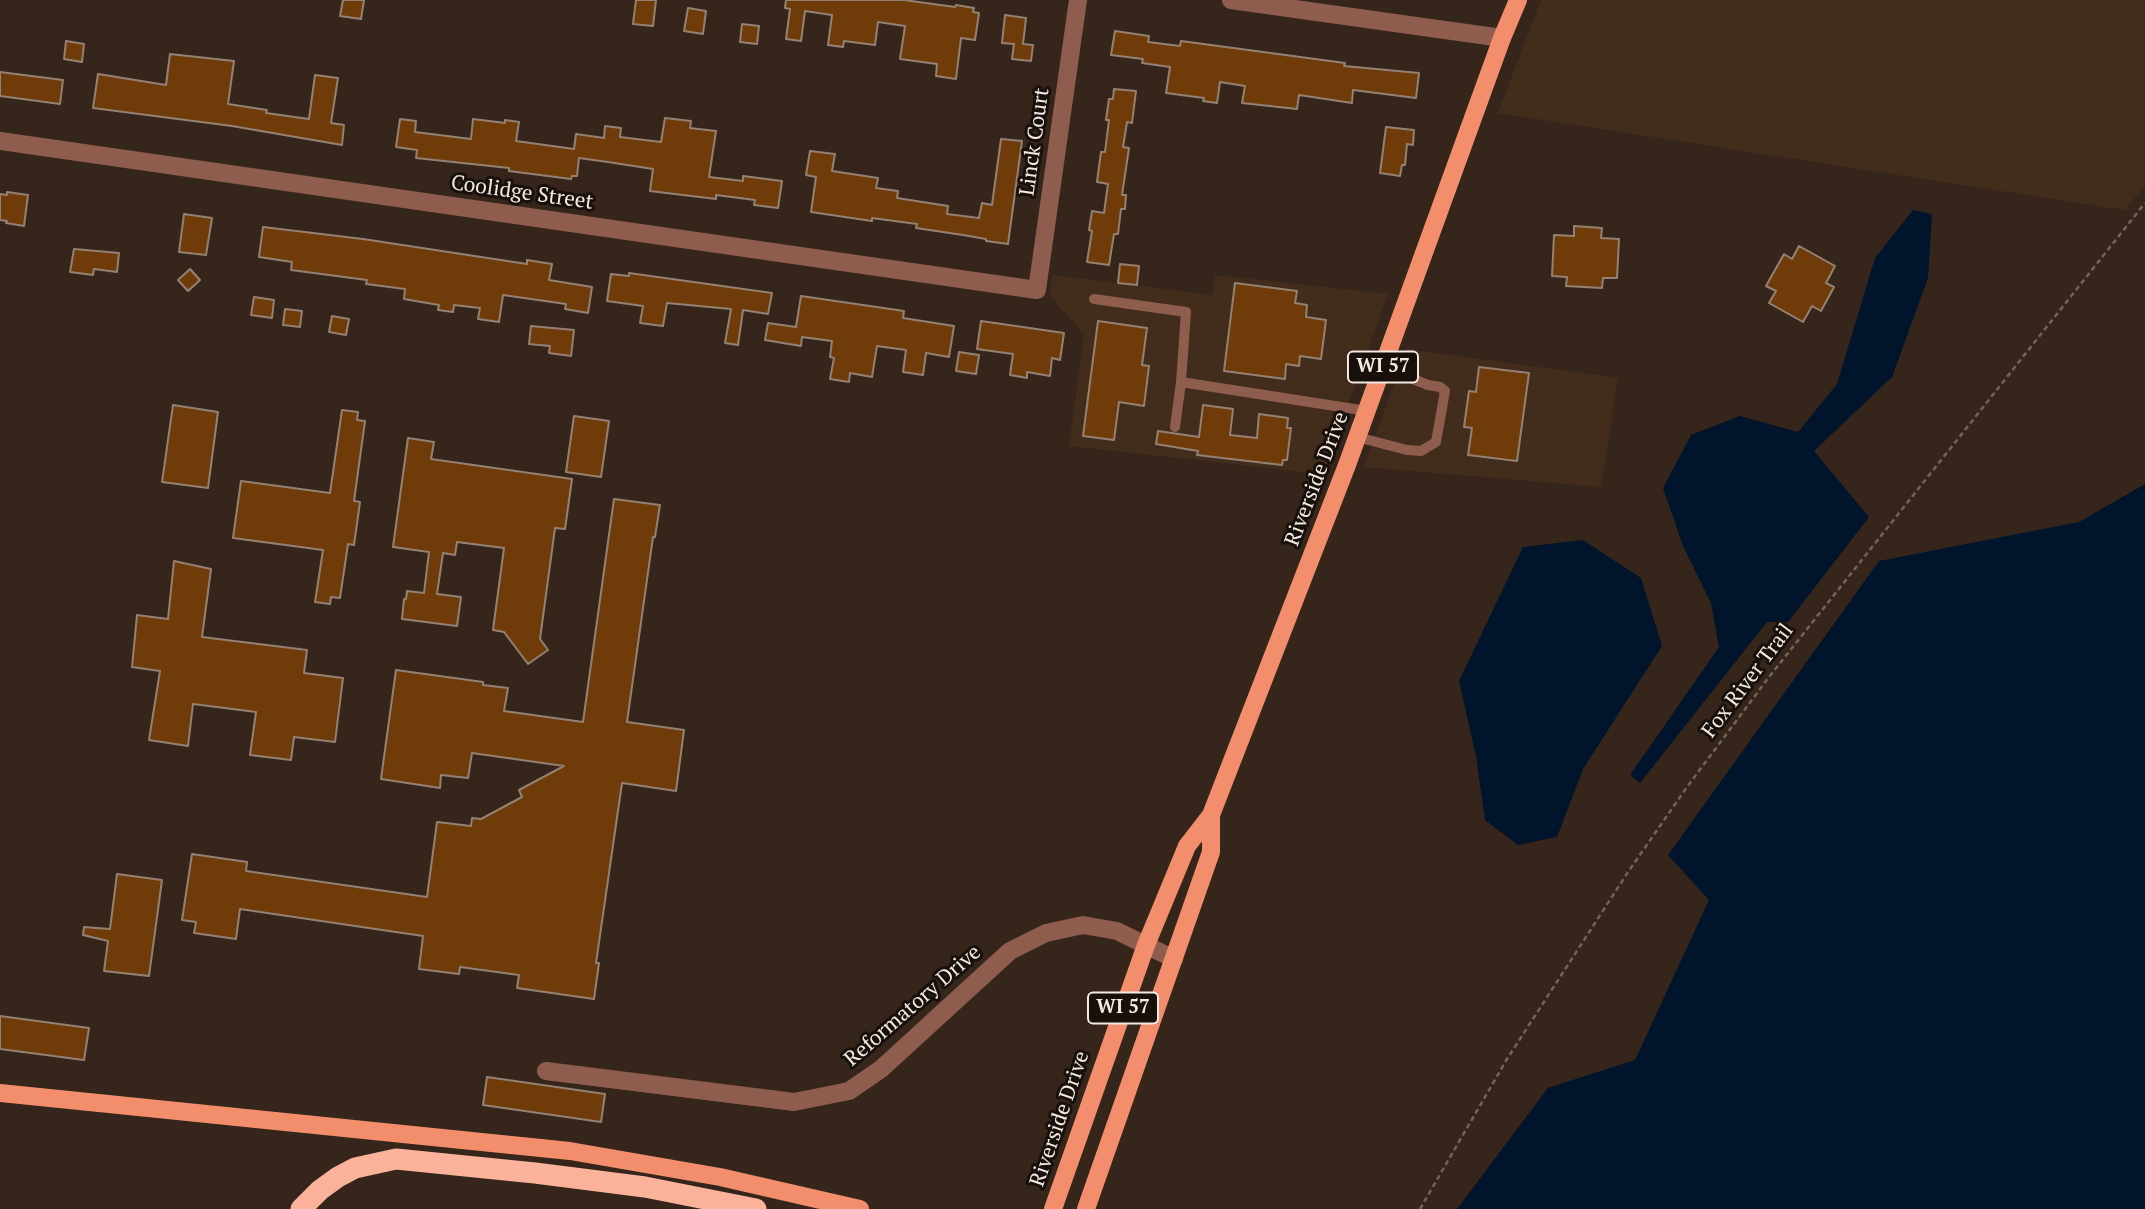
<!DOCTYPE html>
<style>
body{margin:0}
canvas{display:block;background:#35251a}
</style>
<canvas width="2145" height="1209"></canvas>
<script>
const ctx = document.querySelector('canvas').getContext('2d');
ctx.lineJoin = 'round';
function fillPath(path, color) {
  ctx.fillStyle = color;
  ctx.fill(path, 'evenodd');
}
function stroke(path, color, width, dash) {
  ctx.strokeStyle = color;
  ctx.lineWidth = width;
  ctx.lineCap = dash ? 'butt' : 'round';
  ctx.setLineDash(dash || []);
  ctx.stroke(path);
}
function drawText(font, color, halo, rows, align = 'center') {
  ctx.font = font + ' "PT Serif",serif';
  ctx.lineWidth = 6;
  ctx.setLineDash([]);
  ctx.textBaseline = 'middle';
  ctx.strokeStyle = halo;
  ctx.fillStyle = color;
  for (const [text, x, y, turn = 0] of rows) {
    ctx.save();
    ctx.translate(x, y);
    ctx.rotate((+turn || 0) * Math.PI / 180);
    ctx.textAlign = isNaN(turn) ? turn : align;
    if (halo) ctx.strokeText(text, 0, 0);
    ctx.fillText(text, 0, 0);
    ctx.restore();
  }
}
const built = new Path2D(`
 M1541,0H2145V185L2125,210L1498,113Z
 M1052,275L1212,295L1215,275L1388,294L1323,474L1069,446L1084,334L1050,296Z
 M1407,349L1618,378L1601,487L1364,467Z`);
const water = new Path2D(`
 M1913,210L1932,214L1928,278L1892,377L1814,451L1869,517L1788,622H1767L1640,783L1630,775L1719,647L1711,603L1683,546L1663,488L1691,435L1740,416L1798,432L1837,384L1875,258Z
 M2145,484V1209H1457L1548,1088L1635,1060L1709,900L1668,855L1879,561L2079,522Z
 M1583,540L1641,578L1662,646L1583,769L1557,837L1518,845L1485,820L1476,756L1459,681L1523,547Z`);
const building = new Path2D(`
 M343,0H364L361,19L340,16Z
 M636,0H656L653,26L633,24Z
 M786,0H904L955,7L956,5L974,8L973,12L979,13L975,40L961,38L956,79L936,76L937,64L900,59L905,26L878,22L875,45L844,41L843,47L828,45L832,15L805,11L801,41L786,39L790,9L785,8Z
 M688,8L706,11L703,34L684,31Z
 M1005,15L1026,18L1023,44L1033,45L1031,61L1012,59L1014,44L1002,43Z
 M742,24L759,26L757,44L740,42Z
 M1115,31L1149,36L1148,42L1180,46L1181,41L1345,63L1344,66L1419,73L1416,98L1353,90L1352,103L1299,95L1297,109L1242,103L1245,86L1220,82L1217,103L1203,101L1204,98L1166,93L1170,67L1142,63L1143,59L1111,55Z
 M66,41L84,44L82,62L64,59Z
 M170,54L234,61L228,104L267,110L266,113L309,119L315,75L338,78L331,123L344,125L342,145L232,126L93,108L98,74L166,85Z
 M0,72L63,80L60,104L0,96Z
 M1114,89L1136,91L1132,123L1127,122L1123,147L1129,148L1122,195H1126L1125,209H1121L1118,234H1114L1109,265L1087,262L1092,231L1089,230L1092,211L1104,213L1108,184L1097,182L1101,152H1105L1109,120H1106L1109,99H1113Z
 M665,118L691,121L690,128L716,131L709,177L743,181V176L782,181L778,208L754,205L755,200L716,195V199L650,191L653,169L608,162L579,158L577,176H572L571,179L509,171V168L416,158L417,150L396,147L400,119L416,121L415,132L471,139L473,119L505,123V120L519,122L516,141L574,149L576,134L604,138L605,126L621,128L620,137L661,142Z
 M1386,127L1414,130L1413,145L1407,144L1405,165H1402L1400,176L1380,173Z
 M1001,139L1022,141L1008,244L986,241V239L963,235L916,228L917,224L872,218V221L811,212L816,177L806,175L810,151L835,154L832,171L878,178L876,188L898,191L897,198L948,206L947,214L979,218L982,203L992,205Z
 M7,192L28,195L24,226L6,223L7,221L0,220V194L7,195Z
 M184,214L212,218L206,255L179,252Z
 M1574,226L1602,228L1601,238L1619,239L1617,278H1603L1602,288L1566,286L1567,277L1552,276L1554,235L1574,236Z
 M263,227L363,239L527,264V260L552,264L549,280L592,287L588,313L565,309L566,304L503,295L499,322L478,319L480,308L454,305L453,312L438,310L439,305L404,299L405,289L366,284L367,280L291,270L292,262L259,257Z
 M1799,246L1835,266L1826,283L1834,287L1821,311L1812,306L1803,322L1769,303L1776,291L1766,286L1784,254L1792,259Z
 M74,249L119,253L117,272L94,269L93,275L70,272Z
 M1120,264L1139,266L1137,285L1118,283Z
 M190,269L200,280L188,291L178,280Z
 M629,273L772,293L768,314L743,310L738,345L725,343L731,309L667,303L663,326L640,323L643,306L607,301L611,274L629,276Z
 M1235,283L1297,291L1295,303L1307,305L1306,317L1326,320L1321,359L1300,356L1299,366L1286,364L1285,379L1224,371Z
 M801,296L904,311L903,318L954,326L949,357L926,353L923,375L903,372L906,350L877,346L872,377L850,373L849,382L830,379L834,358L830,357L832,341L802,337L801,346L765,340L768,323L796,327Z
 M254,297L274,300L272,318L251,315Z
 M285,309L302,311L300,327L283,325Z
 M332,316L349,319L346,335L329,332Z
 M981,321L1064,333L1060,360L1052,358L1050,376L1027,372V378L1010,375L1013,354L977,349Z
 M1098,321L1147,328L1142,365L1149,366L1144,406L1119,402L1114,440L1083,436Z
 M531,326L574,330L571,356L549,353L550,346L529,344Z
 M959,352L979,355L976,374L956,371Z
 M1479,367L1529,373L1517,461L1468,455L1472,428L1464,427L1469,391L1476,392Z
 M173,405L218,412L208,488L162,482Z
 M1203,405L1233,409L1230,435L1257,438L1259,414L1288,418L1287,428H1291L1287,460H1283L1282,465L1197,455L1198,451L1156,444L1158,431L1199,437Z
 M342,410L358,412L357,420L365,421L354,501L360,502L354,545L348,544L340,598L331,597L330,604L315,602L323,550L233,538L241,481L330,493Z
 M574,416L609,421L601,477L566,472Z
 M408,438L434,442L431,459L572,479L565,529L555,528L540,639L548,650L528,664L504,632L493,630L504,548L457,542L455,555L443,553L437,594L461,597L457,626L402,619L404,599H406L407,591L424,593L429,552L393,547Z
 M614,499L660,505L655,537H653L627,722L684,730L676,791L622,783L596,963H599L594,999L517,988L519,975L460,967L459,974L419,969L423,936L240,909L236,939L194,933L196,922L182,920L192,854L247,862L246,871L427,897L437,822L471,826L472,818L481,819L522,797L519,790L564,766L472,753L468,778L441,775L440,788L381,779L396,670L483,682V685L508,688L504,711L583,722Z
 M174,561L211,569L202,637L307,650L304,673L343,678L335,742L294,737L291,760L250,755L256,712L193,704L188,746L149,740L160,671L132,667L137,615L168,619Z
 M117,874L162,880L149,976L104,971L108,941L83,935L84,927L110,929Z
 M0,1016L89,1028L84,1060L0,1049Z
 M487,1077L605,1094L601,1122L483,1105Z`);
const path = new Path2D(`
 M1420,1209L1507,1059L1628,872L1687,787L1769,677L2145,203`);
const service = new Path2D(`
 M1094,299L1186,312L1181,382L1175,427
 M1181,382L1367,411
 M1357,437L1407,450L1421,451L1436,442L1445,391L1440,387L1428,385L1383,367`);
const minor = new Path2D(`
 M1231,0L1502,38
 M0,141L1037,290L1078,0
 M546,1071L794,1102L849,1091L881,1069L1010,951L1046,933L1083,925L1117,931L1174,959`);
const primary = new Path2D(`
 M0,1093L570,1151L720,1177L860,1209
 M1053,1209L1146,945L1187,846L1211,815L1347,465L1502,38L1518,0
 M1086,1209L1211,852V815`);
const motorway = new Path2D(`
 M301,1209L320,1190L338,1177L355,1168L396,1159L535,1173L645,1187L756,1209`);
const shields = [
 [1383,367,70],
 [1123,1008,70]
];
const shieldNames = [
 ["WI 57",1383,367],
 ["WI 57",1123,1008]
];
const streetNames = [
 ["Linck Court",1035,142,-82],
 ["Coolidge Street",522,193,8],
 ["Riverside Drive",1317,479,-69],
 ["Fox River Trail",1748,681,-53],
 ["Reformatory Drive",913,1006,-41],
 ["Riverside Drive",1060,1119,-71]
];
fillPath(built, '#422d1d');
fillPath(water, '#00142b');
fillPath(building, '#6f3b09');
stroke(building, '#948174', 2);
stroke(path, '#72645a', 2.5, [5, 3.5]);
stroke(service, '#8e5d4d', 10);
stroke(minor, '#8e5d4d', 18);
stroke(primary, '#f28e6c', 18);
stroke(motorway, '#fbb29a', 21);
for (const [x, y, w] of shields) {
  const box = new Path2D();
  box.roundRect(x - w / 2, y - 15.5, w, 31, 5);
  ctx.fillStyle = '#17100b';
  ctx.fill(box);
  stroke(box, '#f4eae3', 2);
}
drawText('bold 19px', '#f4eae3', null, shieldNames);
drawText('21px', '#f4eae3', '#17100b', streetNames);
</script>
